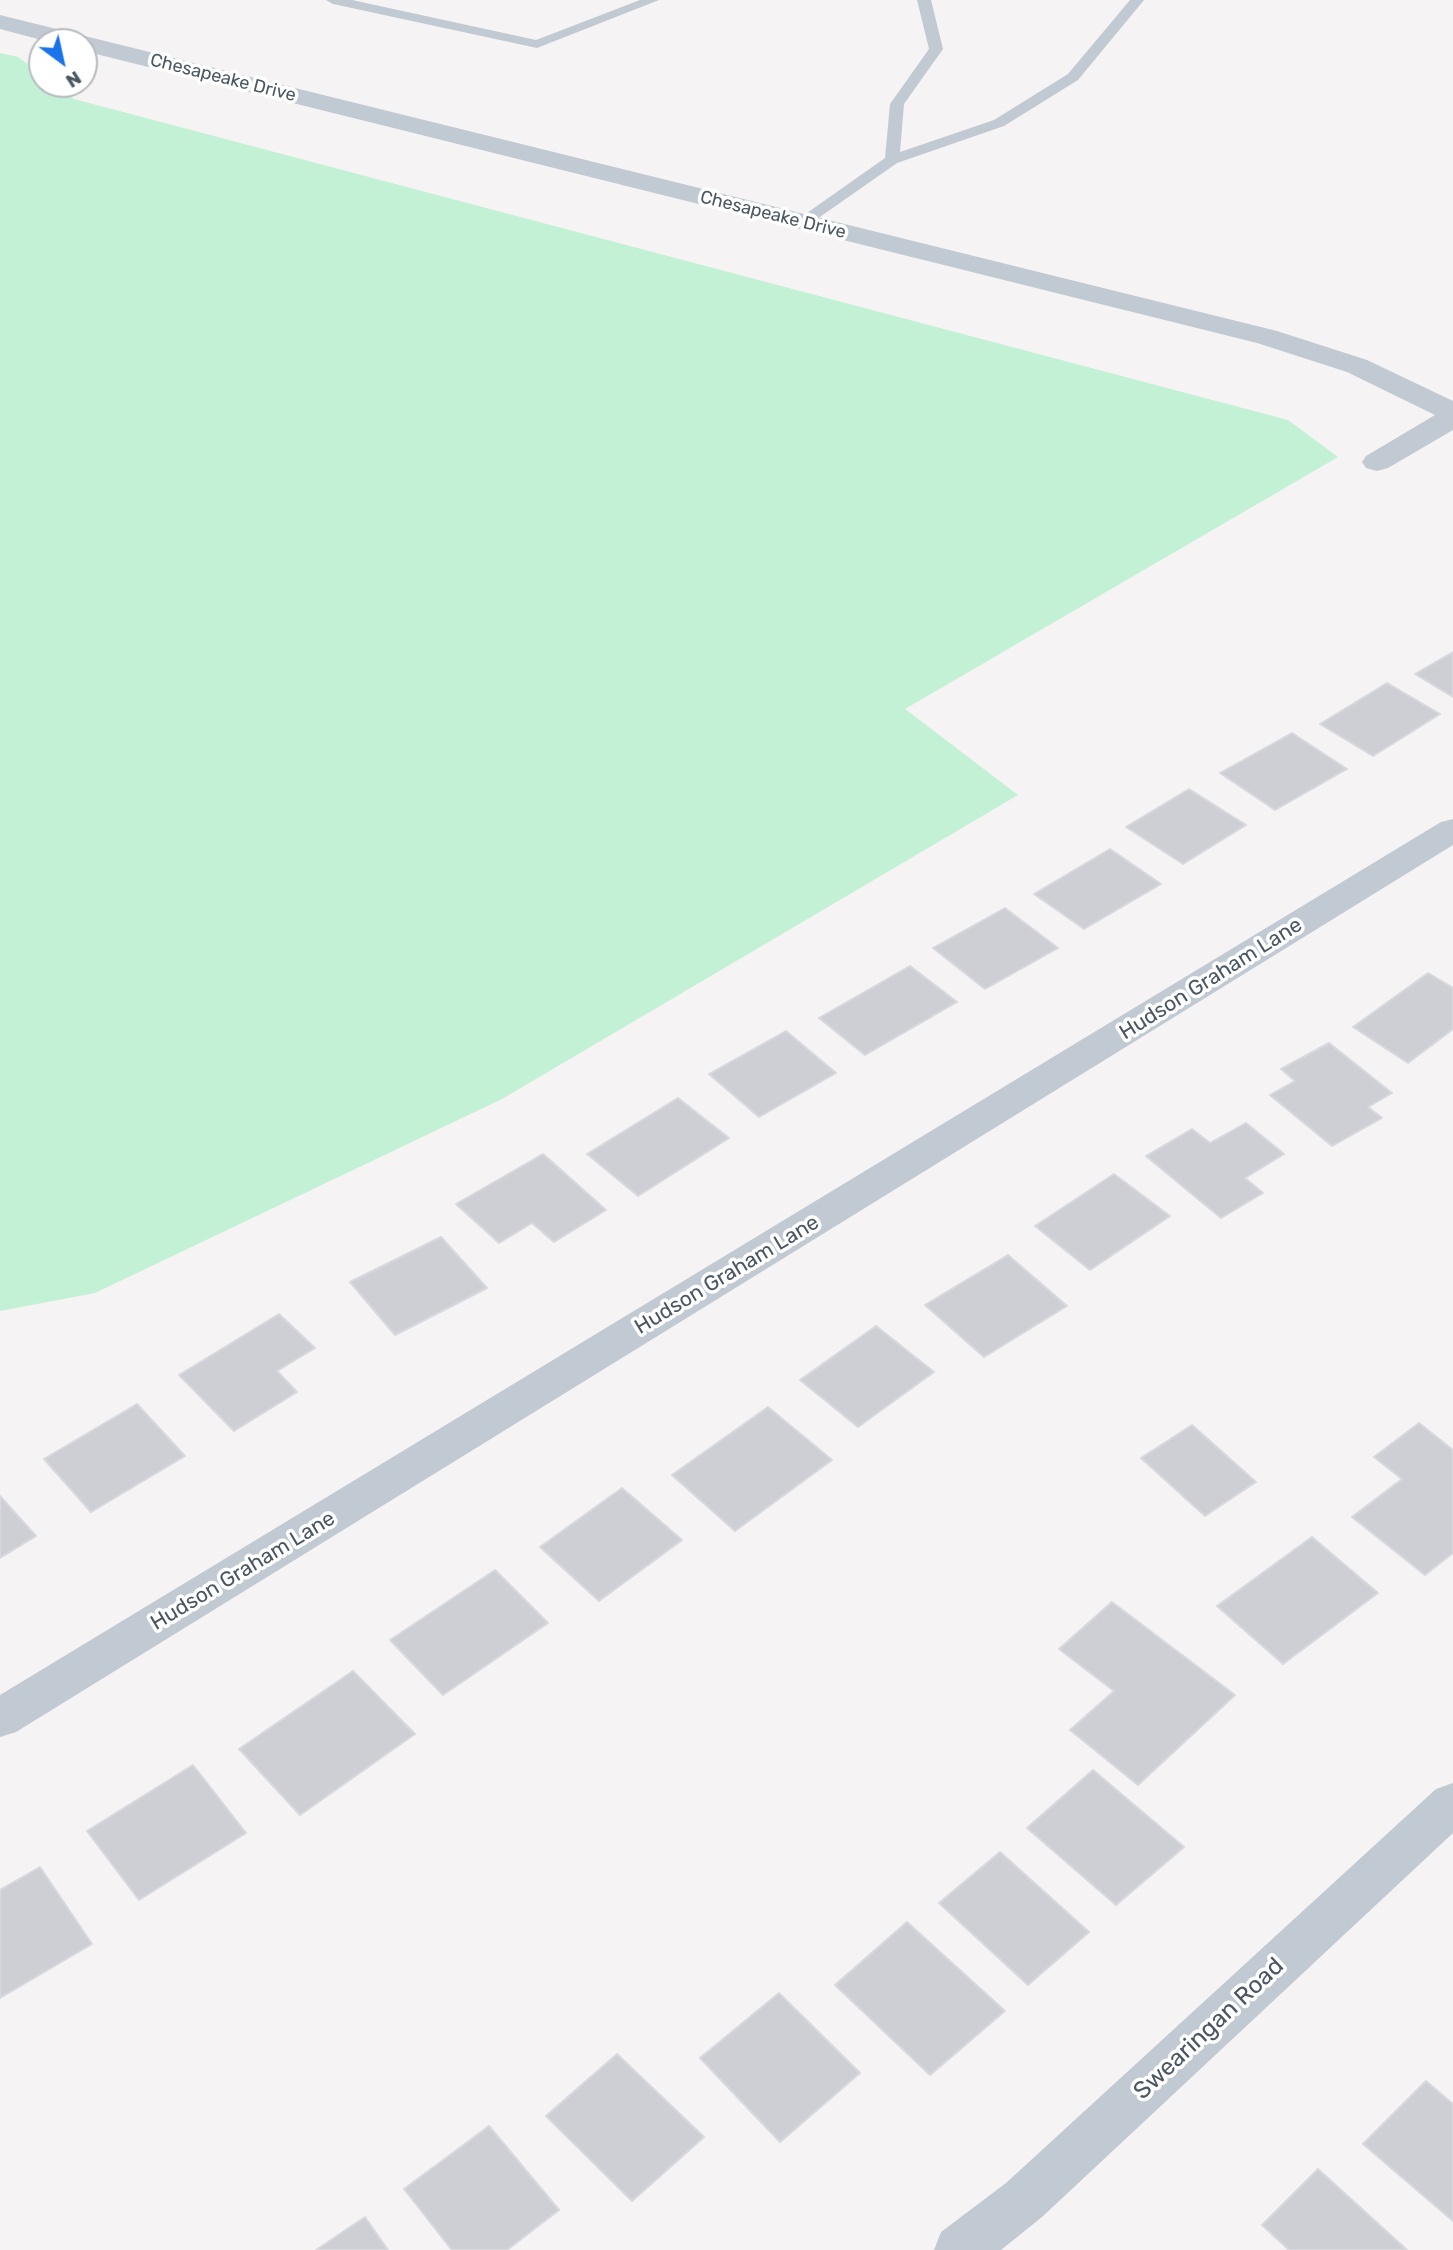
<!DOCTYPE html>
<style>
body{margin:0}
#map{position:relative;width:1453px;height:2250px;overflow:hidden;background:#f5f3f3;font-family:Rubik,sans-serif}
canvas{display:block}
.north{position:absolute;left:28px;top:28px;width:70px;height:70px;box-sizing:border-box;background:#fff;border:2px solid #b7bbc0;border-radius:50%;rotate:147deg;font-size:19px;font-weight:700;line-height:28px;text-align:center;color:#4a5661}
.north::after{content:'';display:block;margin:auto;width:24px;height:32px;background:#1a73e8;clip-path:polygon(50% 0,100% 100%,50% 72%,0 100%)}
</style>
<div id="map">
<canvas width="1453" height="2250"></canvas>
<div class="north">N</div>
</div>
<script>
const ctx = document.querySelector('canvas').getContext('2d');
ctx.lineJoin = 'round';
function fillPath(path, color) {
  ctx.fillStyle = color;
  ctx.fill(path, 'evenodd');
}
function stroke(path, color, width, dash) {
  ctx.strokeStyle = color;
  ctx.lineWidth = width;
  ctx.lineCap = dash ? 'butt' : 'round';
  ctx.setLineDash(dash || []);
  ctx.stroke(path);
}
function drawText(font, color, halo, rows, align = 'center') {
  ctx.font = font + ' Rubik,sans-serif';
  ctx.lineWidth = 7;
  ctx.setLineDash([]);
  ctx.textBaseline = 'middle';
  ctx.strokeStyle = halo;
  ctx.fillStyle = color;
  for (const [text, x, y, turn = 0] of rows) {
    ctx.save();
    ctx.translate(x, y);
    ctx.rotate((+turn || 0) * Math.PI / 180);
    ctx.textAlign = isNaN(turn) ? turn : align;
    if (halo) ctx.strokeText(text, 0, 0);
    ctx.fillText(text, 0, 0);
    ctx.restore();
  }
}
const green = new Path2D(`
 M0,53L18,57L42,75V84H54L74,99L1288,420L1338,457L905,709L1018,795L502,1099L95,1293L0,1311Z`);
const building = new Path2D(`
 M1453,652V697L1415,674Z
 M1387,683L1440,714L1373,756L1320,724Z
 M1292,733L1347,769L1275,810L1220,773Z
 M1189,789L1246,825L1183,864L1126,827Z
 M1110,849L1161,884L1084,929L1034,894Z
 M1005,908L1058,948L985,989L933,948Z
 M910,966L957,1002L865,1055L819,1018Z
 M1428,973L1453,988V1029L1408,1063L1353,1027Z
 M786,1031L836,1073L759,1117L709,1074Z
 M1329,1043L1392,1093L1368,1107L1382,1118L1332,1146L1270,1095L1295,1081L1281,1069Z
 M678,1098L729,1138L638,1196L587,1154Z
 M1246,1123L1284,1154L1245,1178L1263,1193L1221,1218L1146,1156L1192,1129L1210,1143Z
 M543,1154L606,1210L554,1242L532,1223L499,1243L456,1204Z
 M1114,1174L1170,1216L1090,1270L1035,1226Z
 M441,1237L487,1288L395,1335L350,1282Z
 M1008,1255L1067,1306L984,1357L925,1305Z
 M279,1314L315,1348L277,1371L297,1392L234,1431L179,1375Z
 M876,1326L934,1372L858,1427L800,1380Z
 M137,1404L185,1456L91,1512L44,1459Z
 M768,1407L832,1460L735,1531L672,1475Z
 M1419,1423L1453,1450V1553L1425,1575L1352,1517L1402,1479L1374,1457Z
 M1192,1425L1256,1482L1205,1516L1141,1458Z
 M622,1488L682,1540L599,1601L540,1547Z
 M0,1496L36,1536L0,1558Z
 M1312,1537L1378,1593L1283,1664L1217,1606Z
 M495,1570L548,1623L443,1695L390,1640Z
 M1112,1602L1235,1695L1138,1785L1070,1730L1114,1691L1059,1649Z
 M353,1671L415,1734L300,1815L239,1749Z
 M193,1765L246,1833L139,1900L87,1831Z
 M1093,1770L1184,1847L1116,1905L1027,1828Z
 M1000,1852L1089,1932L1028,1985L939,1903Z
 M40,1867L92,1944L0,1998V1890Z
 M907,1922L1005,2011L930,2075L835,1985Z
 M779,1993L860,2073L780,2142L700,2058Z
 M617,2054L704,2137L632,2201L546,2116Z
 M1426,2081L1453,2104V2221L1363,2144Z
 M489,2126L559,2210L507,2250H452L404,2189Z
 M1318,2169L1407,2250H1289L1262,2225Z
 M365,2217L388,2250H316Z`);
const service = new Path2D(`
 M326,0H352L536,40L640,0H659L537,48L333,4Z
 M917,0H931L943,49L904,104L900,152L994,120L1068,74L1130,0H1144L1078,80L1004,126L897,163L807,226H797L795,223L797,220L885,158L890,104L929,49Z`);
const minor = new Path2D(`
 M1453,819V845L16,1732L0,1737V1695L1441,822Z
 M1453,1783V1833L1042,2217L1001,2250H934L941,2232L1006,2183L1436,1789Z`);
const tertiary = new Path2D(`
 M0,15L1277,331L1367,360L1453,401V430L1388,468L1377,471L1366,468L1362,462L1366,456L1435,415L1347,372L1257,343L84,51V42H49L0,29Z`);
const farStreetnames = [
 ["Chesapeake Drive",223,78,14],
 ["Chesapeake Drive",773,215,14]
];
const streetNames = [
 ["Hudson Graham Lane",1211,979,-32],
 ["Hudson Graham Lane",727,1275,-31],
 ["Hudson Graham Lane",243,1571,-31]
];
const nearStreetnames = [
 ["Swearingan Road",1209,2029,-43]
];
fillPath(green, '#c3f1d5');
fillPath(building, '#cdcfd5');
stroke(building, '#d7d9de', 2);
fillPath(service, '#c1cad2');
fillPath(minor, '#c1cad2');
fillPath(tertiary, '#c1cad2');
drawText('18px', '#4a5661', '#fff', farStreetnames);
drawText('21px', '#4a5661', '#fff', streetNames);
drawText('24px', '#4a5661', '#fff', nearStreetnames);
</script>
